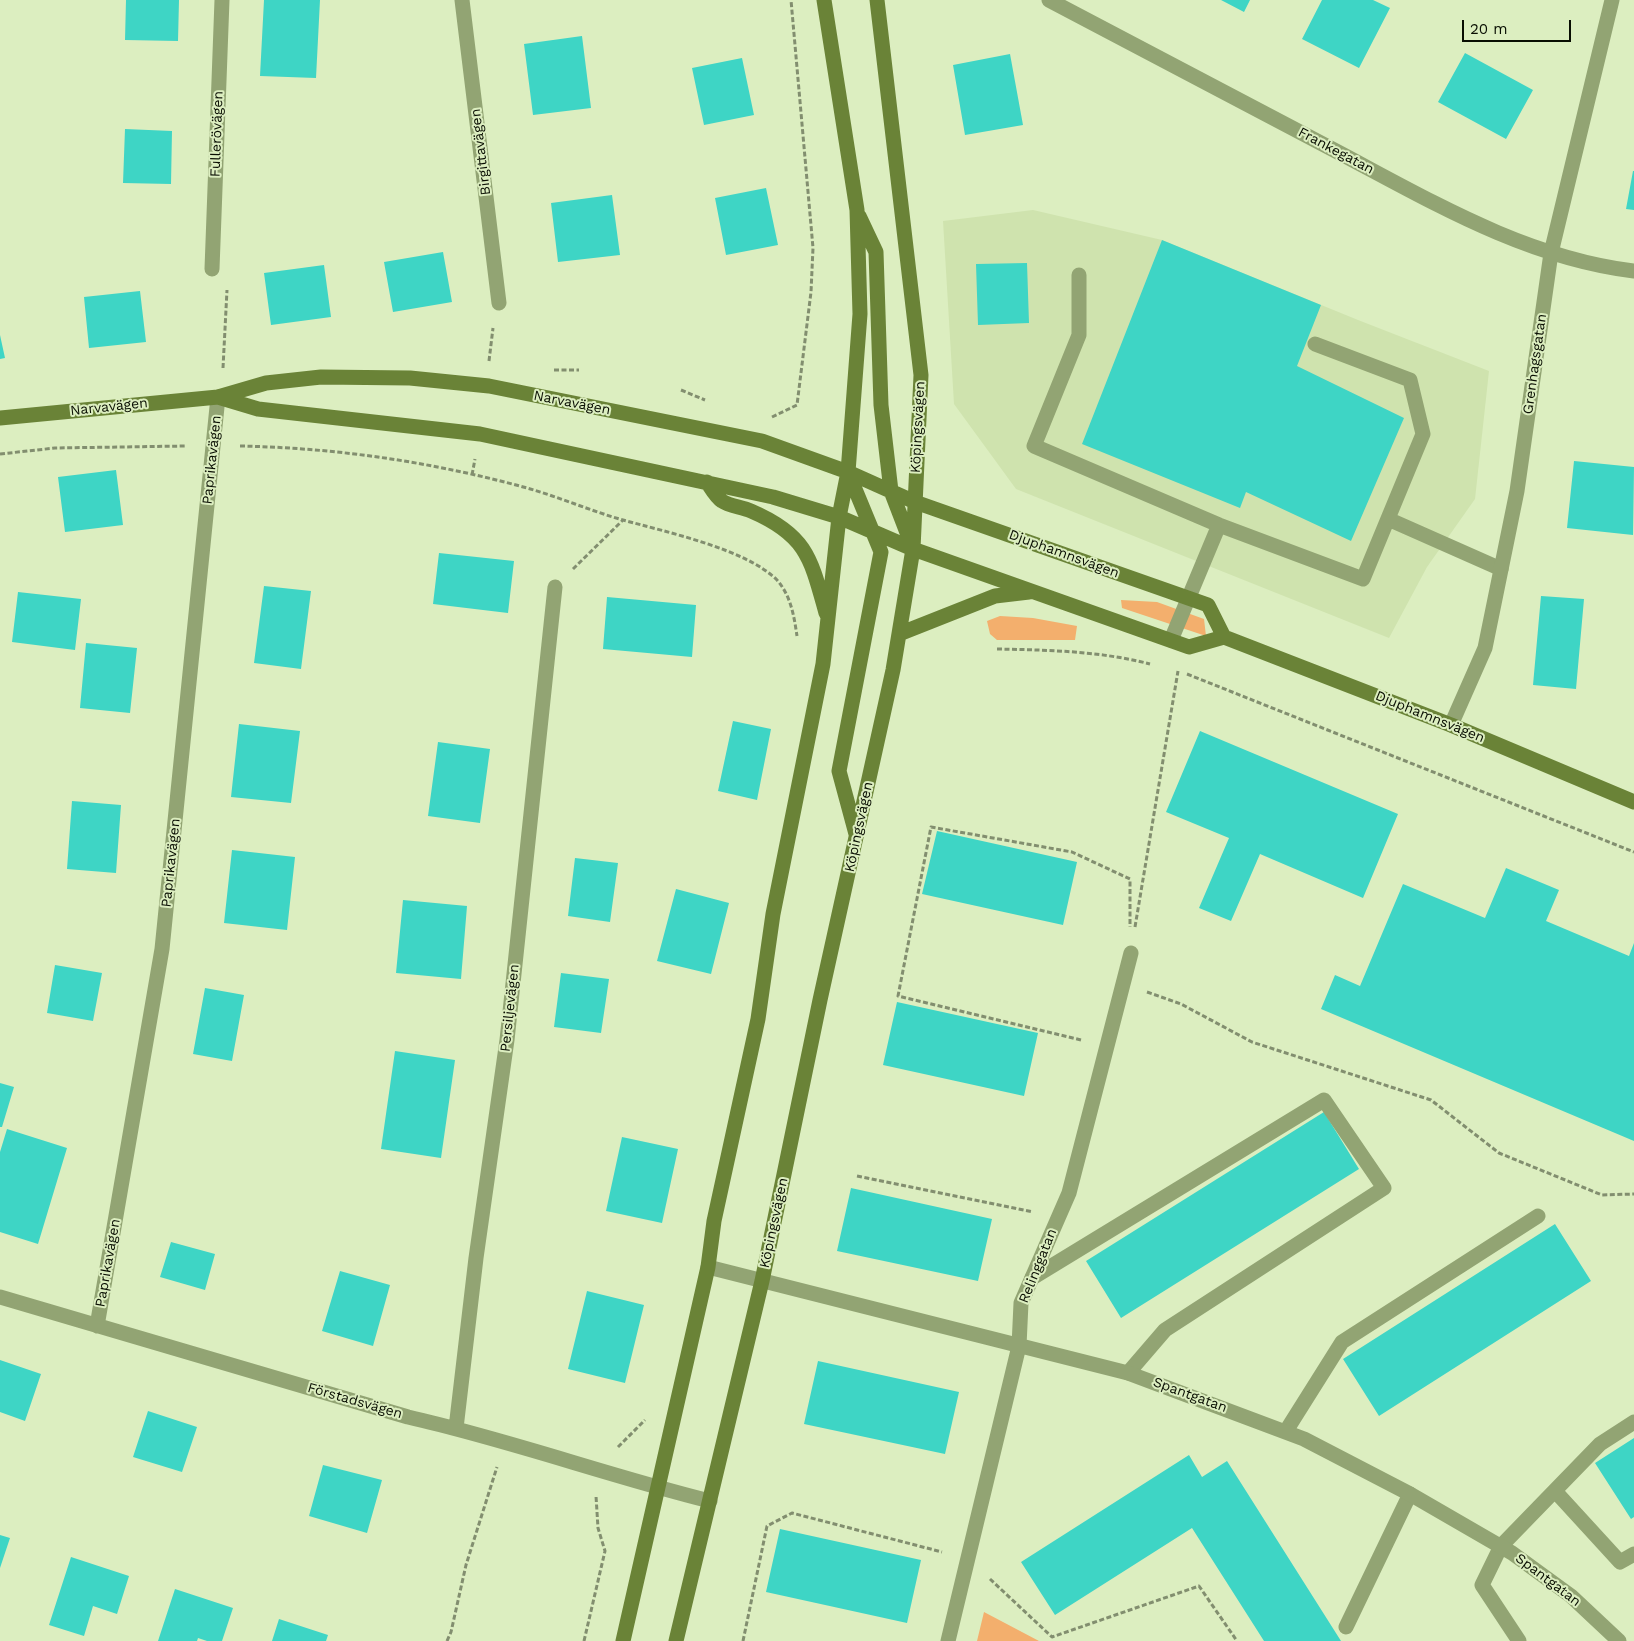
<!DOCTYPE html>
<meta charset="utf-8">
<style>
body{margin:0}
#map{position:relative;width:1634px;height:1641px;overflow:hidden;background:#dceec0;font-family:"Work Sans",sans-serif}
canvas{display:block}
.scale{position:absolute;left:1462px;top:20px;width:109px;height:22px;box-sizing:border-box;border:2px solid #090e02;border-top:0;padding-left:6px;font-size:15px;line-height:18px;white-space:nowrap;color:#090e02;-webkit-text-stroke:4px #dceec0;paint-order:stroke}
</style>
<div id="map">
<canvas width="1634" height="1641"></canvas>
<div class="scale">20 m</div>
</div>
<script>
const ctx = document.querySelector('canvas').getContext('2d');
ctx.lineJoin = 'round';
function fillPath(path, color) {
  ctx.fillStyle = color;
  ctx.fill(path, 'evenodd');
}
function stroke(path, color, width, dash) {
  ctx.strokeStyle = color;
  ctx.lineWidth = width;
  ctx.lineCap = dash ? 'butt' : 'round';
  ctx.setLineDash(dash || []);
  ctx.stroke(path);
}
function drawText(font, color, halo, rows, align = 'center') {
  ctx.font = font + ' "Work Sans",sans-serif';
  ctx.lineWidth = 4;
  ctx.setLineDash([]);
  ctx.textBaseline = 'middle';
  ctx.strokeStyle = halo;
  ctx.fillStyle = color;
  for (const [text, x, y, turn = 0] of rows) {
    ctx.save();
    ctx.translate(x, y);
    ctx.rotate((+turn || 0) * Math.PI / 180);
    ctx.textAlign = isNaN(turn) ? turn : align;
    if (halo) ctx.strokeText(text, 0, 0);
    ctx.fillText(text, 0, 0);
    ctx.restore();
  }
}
const built = new Path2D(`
 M1033,210L1162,240L1358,320L1489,371L1475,499L1427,567L1389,638L1016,489L954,404L943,221Z`);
const green = new Path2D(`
 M1121,600L1157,602L1204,619L1206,636L1122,608Z
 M1000,616L1033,618L1077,626L1075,640H997L990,634L987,621Z
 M984,1612L1039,1641H977Z`);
const building = new Path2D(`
 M126,0H179L178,41L125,40Z
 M264,0H320L316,78L260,76Z
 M1221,0H1250L1244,12Z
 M1322,0H1373L1390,8L1359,68L1302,39Z
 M582,36L591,108L533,115L524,44Z
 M1465,53L1533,90L1506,139L1438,102Z
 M1010,54L1023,125L965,135L953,65Z
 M742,58L754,115L704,125L692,68Z
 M125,129L172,131L171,184L123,183Z
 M1633,171H1634V210L1626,209Z
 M766,188L778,245L726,255L715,198Z
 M612,195L620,255L558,262L551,203Z
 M1162,240L1321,305L1297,366L1404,418L1351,541L1246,492L1240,508L1082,444Z
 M443,252L452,302L393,312L384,262Z
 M1027,263L1029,323L978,325L976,264Z
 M324,265L331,317L271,325L264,273Z
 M140,291L146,342L89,348L84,297Z
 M0,335L5,358L0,359Z
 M1574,461L1634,467L1633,535L1567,528Z
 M116,470L123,525L65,532L58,477Z
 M439,553L514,561L508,613L433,604Z
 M264,586L311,591L301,669L254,663Z
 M18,592L81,599L75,650L12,642Z
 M1541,596L1584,599L1576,689L1533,685Z
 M607,597L696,605L692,657L603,649Z
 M86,643L137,648L130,713L80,708Z
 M733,721L771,729L757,800L718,791Z
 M239,724L300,731L291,803L231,797Z
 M1200,731L1398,814L1363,898L1260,854L1231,921L1199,908L1229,838L1166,812Z
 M438,742L490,749L480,823L428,816Z
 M72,801L121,805L116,873L67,869Z
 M937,831L1077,862L1063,925L922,894Z
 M232,850L295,857L287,930L224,923Z
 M575,858L618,863L610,922L568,916Z
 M1506,868L1559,890L1546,921L1629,956L1634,943V1141L1321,1009L1335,975L1360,986L1403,884L1485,918Z
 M676,889L729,903L711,974L657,961Z
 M403,900L467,906L461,979L396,973Z
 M55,965L102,973L93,1021L47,1013Z
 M561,973L609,979L601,1033L554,1027Z
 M205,988L244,995L232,1061L193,1054Z
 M897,1002L1038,1033L1024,1096L883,1065Z
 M395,1051L455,1060L441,1158L381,1149Z
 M0,1083L14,1087L2,1127H0Z
 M1324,1112L1359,1169L1121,1318L1086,1261Z
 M7,1129L67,1148L38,1244L0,1232V1152Z
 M622,1137L678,1149L662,1223L606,1211Z
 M851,1188L992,1219L978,1281L837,1251Z
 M1555,1224L1591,1281L1379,1416L1343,1359Z
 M171,1242L215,1254L205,1290L160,1277Z
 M340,1271L390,1285L373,1346L322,1331Z
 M587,1291L644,1305L625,1383L568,1369Z
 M0,1360L41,1374L25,1421L0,1412Z
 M818,1361L959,1392L945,1454L804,1424Z
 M148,1411L197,1427L182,1472L133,1457Z
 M1634,1438V1517L1631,1519L1595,1463Z
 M1189,1455L1202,1477L1227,1461L1341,1641H1264L1192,1528L1055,1615L1021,1562Z
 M323,1465L382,1480L367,1533L309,1516Z
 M780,1529L921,1560L907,1623L766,1592Z
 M0,1535L10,1538L0,1568Z
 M71,1557L129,1576L117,1614L93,1606L84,1636L49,1625Z
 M175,1589L233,1608L222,1641H207L198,1638L197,1641H158Z
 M279,1619L328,1635L326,1641H272Z`);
const path = new Path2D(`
 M489,361L493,328
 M223,368L227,290
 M554,370H579
 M681,390L705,400
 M772,417L797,405L811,292L813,248L791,0
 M240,446C337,448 433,462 527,488C559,497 591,511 623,520C666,532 746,549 777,580C791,596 794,616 797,636
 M0,454L55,448L186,446
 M472,475L475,459
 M573,569L623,520
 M997,649C1048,650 1100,651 1150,664
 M1187,674L1634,852
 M1135,927L1178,671
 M1147,992L1181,1004L1252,1042L1431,1100L1499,1153L1602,1195L1634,1194
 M1081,1040L898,996L931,827L1072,852L1130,879V927
 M857,1176L1033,1212
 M618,1447L645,1420
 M990,1579L1052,1637L1199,1586L1237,1641
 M447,1641L451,1632L466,1565L497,1467
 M584,1641L605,1551L598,1528L596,1496
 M743,1641L767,1526L792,1513L942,1552`);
const lane = new Path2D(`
 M1079,275V335L1034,446L1219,525L1363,579L1423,434L1410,380L1315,344
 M1388,519L1501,569
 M1171,640L1219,525
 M1032,1278L1324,1100L1384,1188L1165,1330L1128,1373
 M1286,1431L1342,1342L1538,1216
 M1555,1491L1620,1562L1634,1554
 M1346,1627L1410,1494
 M1519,1641L1482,1585L1501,1546L1600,1444L1634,1422`);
const street = new Path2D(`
 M462,0L499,303
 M1049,0C1144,50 1239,100 1334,150C1429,200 1525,258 1634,271
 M212,269L222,0
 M1451,725L1485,648L1517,491L1551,253L1612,0
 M708,1267L1128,1373L1304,1439L1410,1494L1512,1553L1571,1596L1619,1641
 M0,1297L408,1417C510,1440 609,1476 710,1501
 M97,1326L162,949L218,397
 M456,1428L476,1258L507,1040L555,587
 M948,1641L1019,1346L1021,1303L1069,1193L1131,953`);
const secondary = new Path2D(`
 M859,216L876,252L881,405L891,491L911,543
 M218,397L258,409L480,434L773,497L839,517L913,549L1189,647L1224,637L1451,725L1634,802
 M0,418L218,397L266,383L321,377L410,378L489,386L762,441L848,472L915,502L1208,605L1224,637
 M848,472L881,552L839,771L856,834
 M707,482C711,488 716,497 722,501C729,506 742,507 751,511C807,535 811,559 826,613
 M899,634L995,596L1029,592
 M623,1641L708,1267L714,1221L758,1019L773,914L823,664L839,517L848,472L860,314L857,210L824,0
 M676,1641L762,1281L820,1000L893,670L913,549L921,375L877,0`);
const streetNames = [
 ["Fullerövägen",217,134,-88],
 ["Frankegatan",1336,151,28],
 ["Birgittavägen",481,152,-97],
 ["Grenhagsgatan",1535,364,-82],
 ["Narvavägen",572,403,11],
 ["Narvavägen",109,407,-6],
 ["Köpingsvägen",918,427,-87],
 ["Paprikavägen",212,460,-84],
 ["Djuphamnsvägen",1064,554,20],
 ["Djuphamnsvägen",1430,717,22],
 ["Köpingsvägen",859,827,-78],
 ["Paprikavägen",171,863,-84],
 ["Persiljevägen",510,1008,-84],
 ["Köpingsvägen",774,1223,-78],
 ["Paprikavägen",108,1263,-80],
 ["Relinggatan",1038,1266,-68],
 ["Spantgatan",1190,1395,20],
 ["Förstadsvägen",355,1401,16],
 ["Spantgatan",1548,1580,37]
];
fillPath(built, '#cfe3ae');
fillPath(green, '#f3af6d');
fillPath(building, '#3ed5c5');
stroke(path, '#828e6f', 3, [5, 2.5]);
stroke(lane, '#92a473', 15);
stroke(street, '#92a473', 15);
stroke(secondary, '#6a8337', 15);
drawText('14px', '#090e02', '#dceec0', streetNames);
</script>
